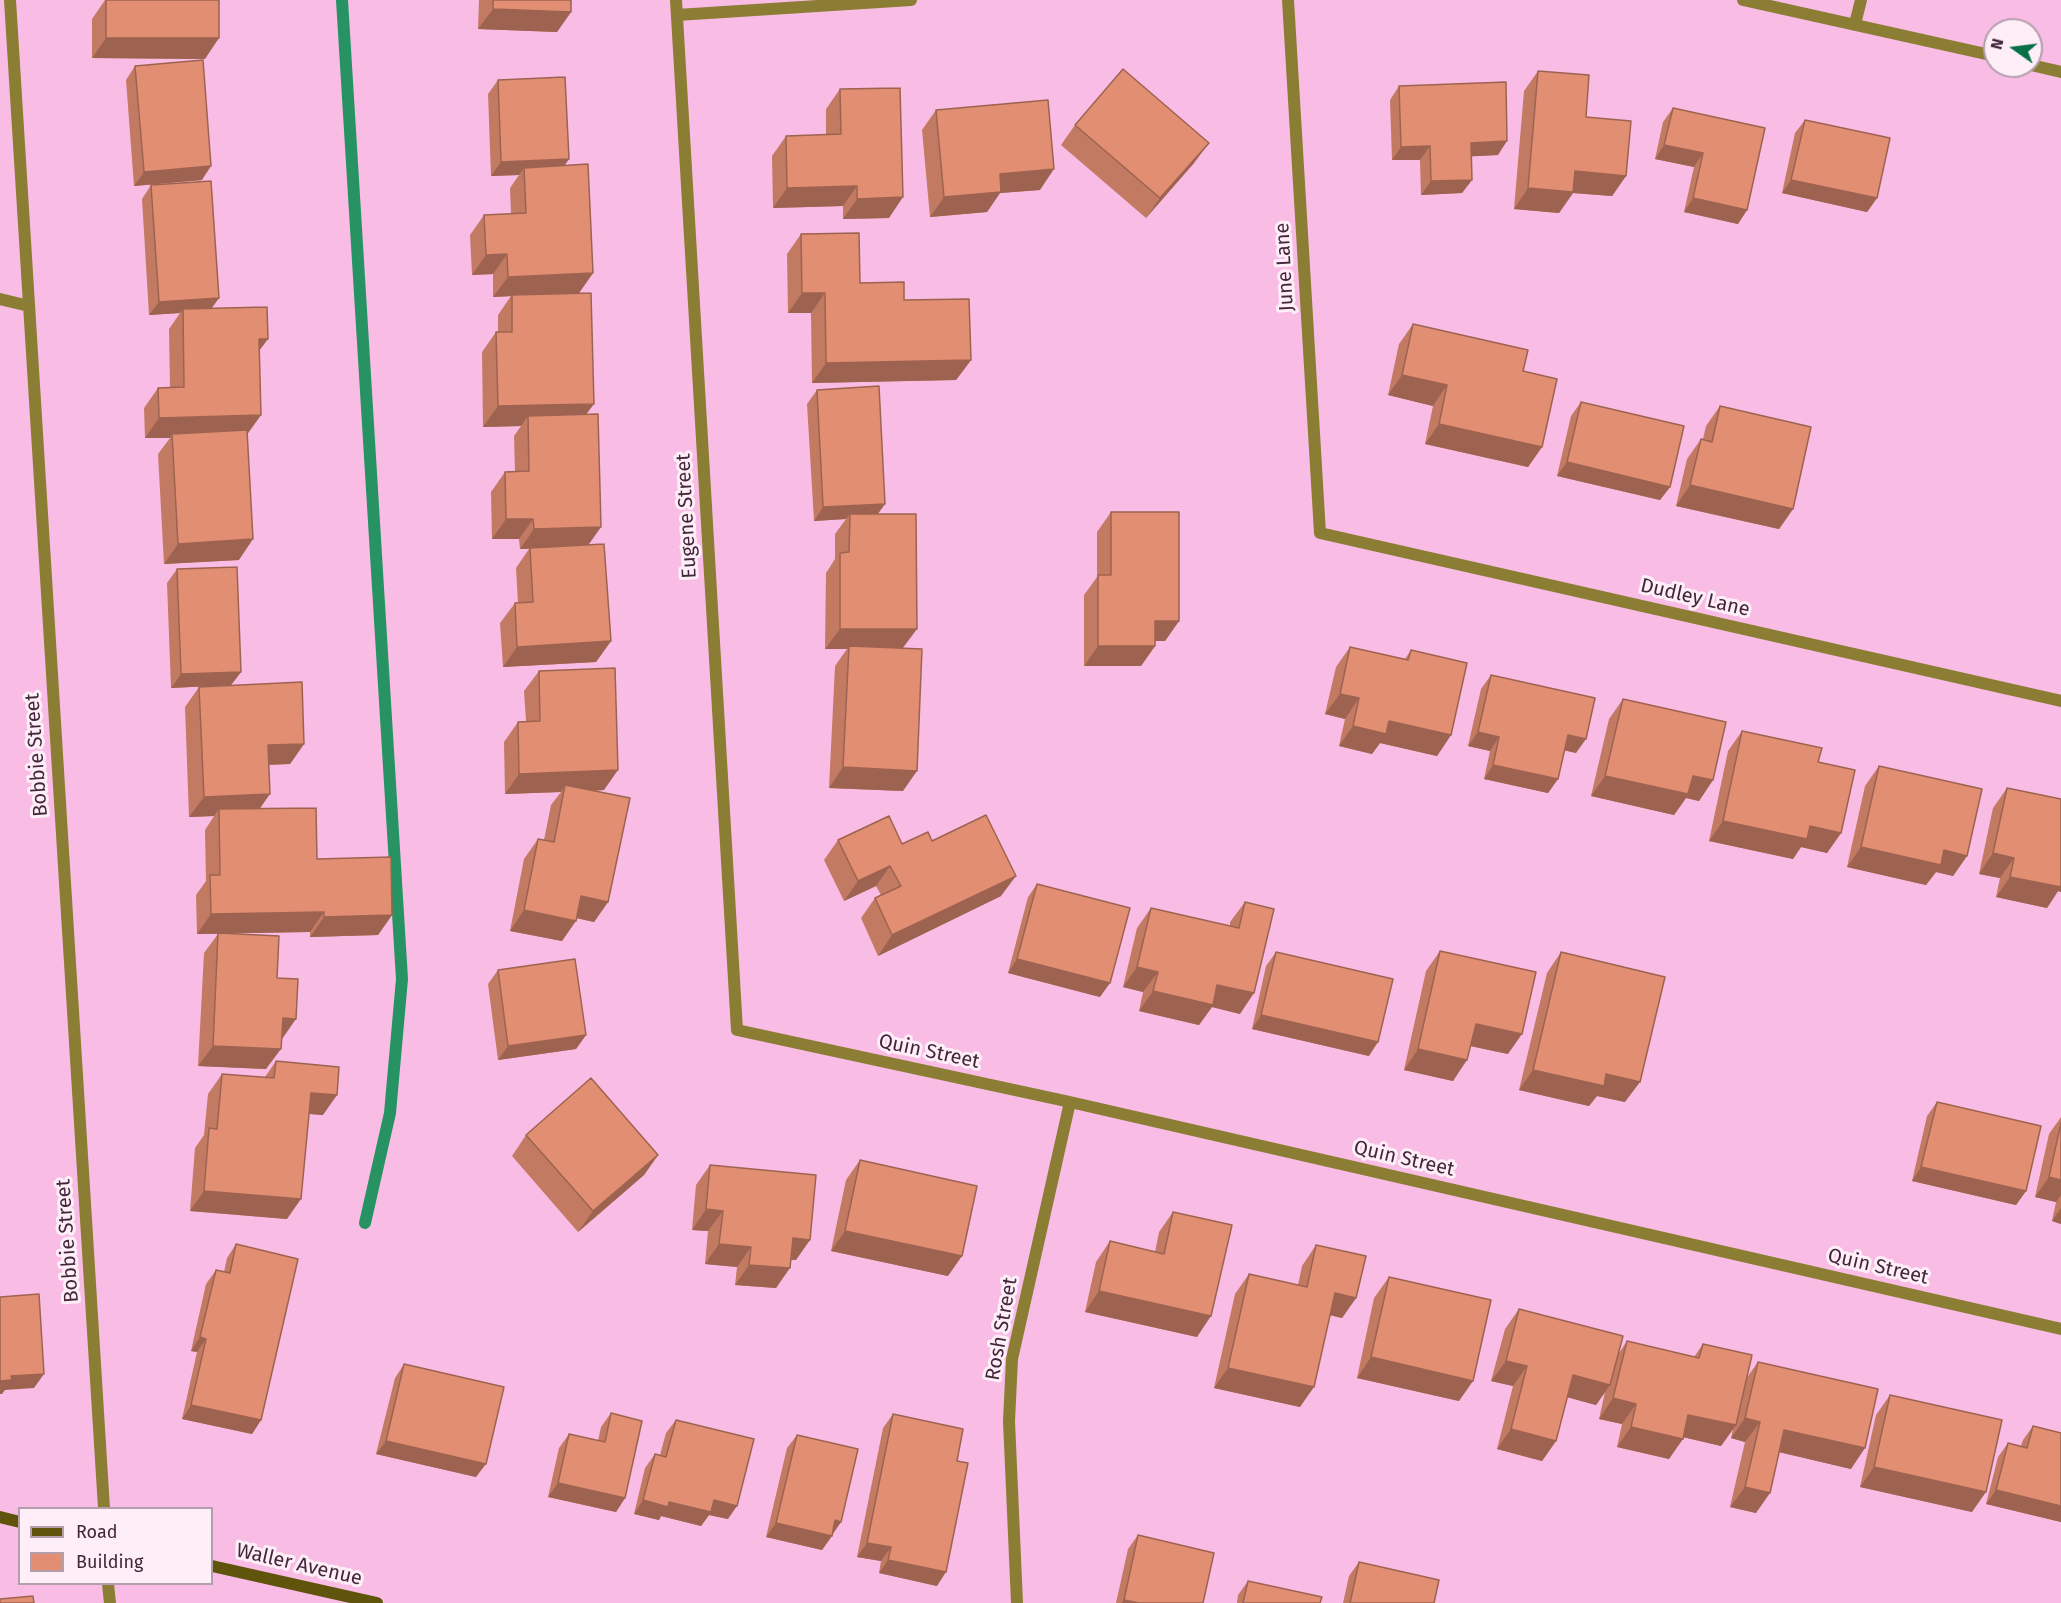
<!DOCTYPE html>
<style>
body{margin:0}
#map{position:relative;width:2061px;height:1603px;overflow:hidden;background:#f9bde5;font-family:"Fira Sans",sans-serif}
canvas{display:block}
.legend{position:absolute;left:18px;top:1507px;width:195px;height:78px;box-sizing:border-box;background:#feeef8;border:2px solid #b49eac;margin:0;padding:8px 10px;list-style:none;font-size:18px;color:#44263b}
.legend li{display:flex;align-items:center;gap:12px;height:30px}
.legend b{width:30px;border:2px solid #b49eac}
.north{position:absolute;left:1983px;top:18px;width:60px;height:60px;box-sizing:border-box;background:#feeef8;border:2px solid #b49eac;border-radius:50%;rotate:284deg;font-size:16px;font-weight:700;line-height:24px;text-align:center;color:#44263b}
.north::after{content:'';display:block;margin:auto;width:21px;height:27px;background:#087047;clip-path:polygon(50% 0,100% 100%,50% 72%,0 100%)}
</style>
<div id="map">
<canvas width="2061" height="1603"></canvas>
<ul class="legend">
<li><b style="height:8px;background:#60540d"></b>Road</li>
<li><b style="height:16px;background:#e18e73"></b>Building</li>
</ul>
<div class="north">N</div>
</div>
<script>
const g = document.querySelector('canvas').getContext('2d');
g.lineJoin = 'round';
const shape = rows => new Path2D(rows.map(r => 'M' + r).join(''));
function stroke(path, color, width, dash) { g.strokeStyle = color; g.lineWidth = width; g.lineCap = dash ? 'butt' : 'round'; g.setLineDash(dash || []); g.stroke(path); }
function paint(path, color) { g.fillStyle = color; g.fill(path, 'evenodd'); }
function label(font, color, halo, rows, align = 'center') {
  g.font = font + ' "Fira Sans",sans-serif'; g.lineWidth = 6; g.setLineDash([]); g.textBaseline = 'middle'; g.strokeStyle = halo; g.fillStyle = color; for (const [text, x, y, turn = 0] of rows) {
    g.save(); g.translate(x, y); g.rotate((+turn || 0) * Math.PI / 180); g.textAlign = isNaN(turn) ? turn : align; if (halo) g.strokeText(text, 0, 0); g.fillText(text, 0, 0); g.restore();
  }
}
stroke(shape([
 [342,0,402,979,390,1113,365,1223]
]), '#279262', 12);
stroke(shape([
 [10,0,104,1508],
 [676,0,737,1030,1070,1102,2061,1329],
 [1288,0,1320,533,2061,701],
 [1743,0,1995,56],
 [677,15,911,0],
 [1855,24,1861,0],
 [2031,65,2061,72],
 [0,299,29,306],
 [108,1584,110,1603],
 [1017,1603,1009,1421,1012,1359,1070,1102]
]), '#8b7d33', 12);
stroke(shape([
 [0,1517,20,1522],
 [212,1566,377,1603]
]), '#60540d', 12);
paint(shape([
 [105,0,219,0,205,59,92,58,92,19],
 [479,0,571,0,571,12,557,32,478,29],
 [135,66,202,180,134,186,126,80],
 [1538,71,1586,117,1626,176,1612,196,1573,193,1559,213,1514,209,1524,91],
 [498,80,569,159,564,166,593,273,579,293,586,415,589,545,611,641,596,662,503,667,500,623,515,603,518,603,516,568,529,549,520,549,519,539,492,539,491,492,505,472,515,472,514,436,521,426,483,427,482,352,496,332,498,332,498,315,511,296,493,297,493,274,472,275,470,235,484,215,511,214,510,188,519,175,491,176,488,94],
 [1399,86,1498,155,1471,156,1472,180,1462,193,1421,195,1420,160,1392,160,1390,100],
 [840,89,889,218,843,219,843,206,773,208,772,156,786,136,826,135,826,109],
 [1673,108,1747,210,1738,224,1684,212,1694,167,1655,159,1663,122],
 [936,110,1040,190,1000,193,987,212,930,217,922,130],
 [1805,120,1877,198,1867,212,1782,193,1795,133],
 [1075,125,1194,163,1146,218,1061,145],
 [151,185,219,298,212,308,259,351,261,415,247,434,239,560,164,564,158,454,170,438,145,438,144,408,158,388,170,388,169,329,180,313,149,315,142,199],
 [801,234,860,283,904,300,971,360,956,380,812,383,811,313,788,313,787,254],
 [1413,324,1523,371,1542,447,1528,467,1425,444,1433,406,1388,395,1399,344],
 [817,390,885,504,877,514,903,648,903,791,829,788,835,666,847,649,825,649,826,573,835,559,835,534,846,519,814,521,807,404],
 [1581,402,1670,487,1660,500,1557,476,1571,416],
 [1720,406,1793,509,1779,529,1676,506,1687,459,1701,439,1703,439,1706,426],
 [1111,512,1179,621,1165,641,1155,641,1155,646,1141,666,1084,666,1084,595,1097,577,1097,532],
 [177,569,241,672,231,685,171,688,167,583],
 [1350,647,1405,659,1411,650,1451,735,1437,756,1380,743,1372,754,1339,746,1345,719,1325,714,1336,667],
 [539,671,604,790,593,791,608,902,594,922,577,918,562,941,510,931,524,859,538,839,544,840,551,805,561,792,505,794,504,742,518,722,526,721,524,691],
 [1491,675,1576,753,1564,750,1558,779,1548,793,1484,779,1490,751,1468,746,1481,689],
 [199,687,304,744,290,764,269,765,260,809,317,859,392,915,378,935,310,937,310,932,232,933,277,978,282,1039,266,1069,198,1066,204,953,218,934,197,934,196,895,206,881,205,830,214,816,189,817,185,707],
 [1623,699,1713,780,1699,801,1686,798,1674,815,1591,796,1609,719],
 [1742,731,1818,762,1841,833,1827,853,1801,847,1793,859,1709,841,1728,751],
 [1879,766,1967,856,1953,876,1936,872,1926,885,1847,867,1865,786],
 [2007,788,2061,799,2061,892,2058,891,2047,908,1996,897,2000,878,1979,874,1993,808],
 [838,840,902,844,932,841,1001,896,878,956,861,918,875,898,881,895,876,886,844,901,824,860],
 [1037,884,1100,997,1008,973,1028,897],
 [1245,902,1240,1014,1212,1007,1199,1025,1139,1011,1143,992,1123,987,1137,928,1151,908,1230,926,1230,922],
 [1440,951,1508,1054,1470,1046,1453,1081,1404,1070,1426,971],
 [1276,952,1369,1056,1252,1029,1266,966],
 [1561,952,1625,1102,1597,1096,1589,1106,1519,1090,1547,973],
 [498,970,586,1035,576,1049,498,1060,488,984],
 [276,1061,323,1115,309,1114,287,1219,190,1211,195,1148,204,1135,208,1094,222,1074,265,1077],
 [1937,1102,2026,1191,2016,1205,1912,1181,1927,1116],
 [2061,1117,2061,1224,2052,1221,2056,1202,2035,1197,2049,1134],
 [526,1135,658,1155,644,1175,578,1232,512,1156],
 [860,1160,948,1276,831,1251,846,1180],
 [710,1165,796,1260,791,1260,776,1288,735,1285,737,1267,705,1264,708,1231,692,1230,696,1185],
 [1173,1212,1197,1337,1085,1312,1096,1262,1110,1241,1155,1252,1159,1232],
 [236,1244,261,1420,252,1434,182,1419,197,1352,191,1351,206,1284,216,1270,224,1272,227,1258],
 [1316,1245,1356,1298,1342,1318,1330,1315,1300,1407,1214,1388,1235,1294,1249,1274,1298,1285,1302,1266],
 [1389,1277,1459,1401,1357,1378,1374,1298],
 [1519,1309,1619,1353,1627,1341,1694,1357,1703,1344,1746,1379,1758,1362,1851,1469,1779,1452,1756,1513,1730,1507,1745,1442,1731,1438,1733,1429,1721,1446,1683,1437,1669,1459,1617,1447,1622,1424,1599,1419,1605,1392,1596,1405,1567,1397,1556,1441,1542,1461,1497,1449,1513,1386,1491,1381,1505,1329],
 [404,1364,476,1477,376,1454,395,1378],
 [1890,1395,1972,1512,1860,1487,1876,1415],
 [611,1413,625,1498,616,1512,548,1497,559,1448,569,1434,598,1441,601,1427],
 [893,1414,957,1461,937,1586,879,1573,881,1561,857,1557,883,1428],
 [676,1420,728,1519,709,1515,701,1526,661,1516,659,1520,634,1514,645,1468,655,1454,660,1455,666,1433],
 [2033,1426,2061,1433,2061,1522,1986,1504,1998,1457,2008,1443,2021,1446,2023,1440],
 [797,1435,841,1522,822,1550,766,1537,787,1448],
 [1138,1535,1203,1603,1116,1603,1128,1549],
 [1359,1562,1434,1603,1343,1603,1349,1576],
 [1248,1581,1320,1603,1237,1603,1238,1595]
]), '#c27a63');
paint(shape([
 [493,9,571,12,557,32,478,29],
 [106,38,219,38,205,59,92,58],
 [1507,141,1498,155,1461,157,1471,143],
 [1209,143,1194,163,1146,218,1160,198],
 [1664,145,1703,153,1694,167,1655,159],
 [1430,146,1420,160,1392,160,1401,147],
 [569,159,559,173,524,168,519,175,491,176,501,162],
 [211,166,202,180,134,186,144,172],
 [1054,169,1040,190,1000,193,987,212,930,217,944,197,1000,174],
 [1575,171,1626,176,1612,196,1573,193,1559,213,1514,209,1528,188],
 [1472,180,1462,193,1421,195,1431,181],
 [1791,180,1877,198,1867,212,1782,193],
 [857,186,843,206,773,208,787,188],
 [903,197,889,218,843,219,857,199],
 [1693,198,1747,210,1738,224,1684,212],
 [507,254,493,274,472,275,486,255],
 [593,273,579,293,493,297,508,277],
 [802,293,825,293,811,313,788,313],
 [219,298,209,311,183,309,180,313,149,315,159,302],
 [259,339,268,339,253,359],
 [971,360,956,380,812,383,826,363],
 [1402,375,1447,385,1433,406,1388,395],
 [594,404,579,424,528,416,521,426,483,427,498,406],
 [261,415,246,436,172,434,170,438,145,438,159,418],
 [1439,424,1542,447,1528,467,1425,444],
 [1567,462,1670,487,1660,500,1557,476],
 [1690,485,1793,509,1779,529,1676,506],
 [885,504,875,518,850,514,846,519,814,521,823,507],
 [506,519,533,519,519,539,492,539],
 [601,527,587,547,520,549,534,529],
 [253,539,239,560,164,564,178,544],
 [1155,621,1179,621,1165,641,1140,641],
 [840,629,917,629,902,649,849,646,847,649,825,649],
 [611,641,596,662,503,667,517,647],
 [1098,646,1155,646,1141,666,1084,666],
 [241,672,231,685,171,688,181,674],
 [1340,694,1359,698,1345,719,1325,714],
 [1389,721,1451,735,1437,756,1380,743,1372,754,1339,746,1353,726],
 [1478,732,1499,737,1490,751,1468,746],
 [1568,735,1586,739,1576,753,1558,749],
 [304,744,290,764,254,765,268,745],
 [1493,765,1558,779,1548,793,1484,779],
 [843,767,917,771,903,791,829,788],
 [618,770,604,790,564,792,565,785,561,792,505,794,519,774],
 [1605,776,1693,776,1713,780,1699,801,1686,798,1674,815,1591,796],
 [270,794,256,814,219,809,214,816,189,817,204,797],
 [1723,821,1810,826,1841,833,1827,853,1801,847,1793,859,1709,841],
 [1861,847,1944,850,1967,856,1953,876,1936,872,1926,885,1847,867],
 [1993,853,2014,858,2000,878,1979,874],
 [890,866,876,886,844,901,858,881],
 [2061,874,2061,892,2058,891,2047,908,1996,897,2010,877],
 [1016,876,1001,896,878,956,892,935],
 [581,896,608,902,594,922,567,916],
 [524,910,576,921,562,941,510,931],
 [324,912,310,932,197,934,211,914],
 [392,915,378,935,310,937,324,917],
 [1017,959,1110,983,1100,997,1008,973],
 [1137,967,1158,972,1143,992,1123,987],
 [1217,985,1254,993,1240,1014,1212,1007,1199,1025,1139,1011,1153,991],
 [1261,1015,1378,1042,1369,1056,1252,1029],
 [283,1018,296,1019,282,1039,268,1038],
 [1476,1024,1522,1034,1508,1054,1461,1044],
 [586,1035,576,1049,498,1060,508,1046],
 [213,1046,281,1049,266,1069,198,1066],
 [1418,1049,1467,1060,1453,1081,1404,1070],
 [1533,1070,1606,1074,1640,1082,1625,1102,1597,1096,1589,1106,1519,1090],
 [311,1093,337,1095,323,1115,297,1113],
 [658,1155,644,1175,578,1232,593,1211],
 [1921,1167,2026,1191,2016,1205,1912,1181],
 [2049,1177,2061,1180,2061,1195,2056,1202,2035,1197],
 [204,1191,301,1199,287,1219,190,1211],
 [2061,1208,2061,1224,2052,1221],
 [706,1209,723,1211,708,1231,692,1230],
 [845,1231,962,1256,948,1276,831,1251],
 [793,1238,810,1240,796,1260,779,1259],
 [719,1244,751,1247,737,1267,705,1264],
 [749,1265,790,1268,776,1288,735,1285],
 [1099,1291,1211,1316,1197,1337,1085,1312],
 [1335,1293,1356,1298,1342,1318,1321,1313],
 [200,1337,206,1339,197,1352,191,1351],
 [1371,1357,1473,1381,1459,1401,1357,1378],
 [1506,1361,1527,1366,1513,1386,1491,1381],
 [1228,1368,1314,1387,1300,1407,1214,1388],
 [44,1374,34,1388,5,1390,2,1394,0,1394,0,1381,11,1376],
 [1573,1375,1610,1385,1596,1405,1559,1395],
 [1613,1398,1636,1404,1622,1424,1599,1419],
 [191,1405,261,1420,252,1434,182,1419],
 [1688,1415,1736,1425,1721,1446,1674,1435],
 [1745,1418,1760,1422,1745,1442,1731,1438],
 [1631,1427,1683,1439,1669,1459,1617,1447],
 [1511,1429,1556,1441,1542,1461,1497,1449],
 [1784,1430,1865,1448,1851,1469,1770,1450],
 [386,1441,486,1464,476,1477,376,1454],
 [1874,1467,1986,1492,1972,1512,1860,1487],
 [558,1483,625,1498,616,1512,548,1497],
 [1745,1487,1770,1493,1756,1513,1730,1507],
 [1996,1490,2061,1506,2061,1522,1986,1504],
 [643,1500,669,1502,714,1500,737,1506,728,1519,709,1515,701,1526,661,1516,659,1520,634,1514],
 [835,1520,841,1522,831,1536],
 [776,1523,832,1536,822,1550,766,1537],
 [867,1543,891,1547,881,1561,857,1557],
 [888,1560,946,1572,937,1586,879,1573],
 [1124,1600,1139,1603,1121,1603]
]), '#9e6350');
const building = shape([
 [106,0,219,0,219,38,106,38,106,0],
 [493,0,571,0,571,12,493,9,493,0],
 [203,60,211,166,144,172,135,66,203,60],
 [1123,69,1209,143,1160,198,1075,125,1123,69],
 [1538,71,1589,75,1586,117,1631,121,1626,176,1575,171,1573,192,1528,188,1538,71],
 [565,77,569,159,501,162,498,80,565,77],
 [1506,82,1507,141,1471,143,1472,180,1431,181,1430,146,1401,147,1399,86,1506,82],
 [900,88,903,197,857,199,857,186,787,188,786,136,841,134,840,89,900,88],
 [1048,100,1054,169,1000,174,1001,192,944,197,936,110,1048,100],
 [1673,108,1765,128,1747,210,1693,198,1703,153,1664,145,1673,108],
 [1805,120,1890,138,1877,198,1791,180,1805,120],
 [588,164,593,273,508,277,507,254,486,255,484,215,526,213,524,168,588,164],
 [211,181,219,298,159,302,151,185,211,181],
 [859,233,860,283,904,282,904,300,969,299,971,360,826,363,825,293,802,293,801,234,859,233],
 [591,293,594,404,498,406,496,332,512,332,512,295,591,293],
 [267,307,268,339,259,339,261,415,159,418,158,388,184,387,183,309,267,307],
 [1413,324,1528,350,1523,371,1557,379,1542,447,1439,424,1447,385,1402,375,1413,324],
 [879,386,885,504,823,507,817,390,879,386],
 [1581,402,1684,426,1670,487,1567,462,1581,402],
 [1720,406,1811,427,1793,509,1690,485,1701,439,1712,442,1720,406],
 [598,414,601,527,534,529,533,519,506,519,505,472,529,471,528,416,598,414],
 [247,430,253,539,178,544,172,434,247,430],
 [1111,512,1179,512,1179,621,1155,621,1155,646,1098,646,1098,575,1111,575,1111,512],
 [850,514,916,514,917,629,840,629,840,553,849,552,850,514],
 [604,544,611,641,517,647,515,603,533,602,530,548,604,544],
 [237,567,241,672,181,674,177,569,237,567],
 [849,646,922,649,917,771,843,767,849,646],
 [1350,647,1408,660,1411,650,1467,663,1451,735,1389,721,1386,734,1353,726,1359,698,1340,694,1350,647],
 [615,668,618,770,519,774,518,722,540,721,539,671,615,668],
 [1491,675,1595,698,1586,739,1568,735,1558,779,1493,765,1499,737,1478,732,1491,675],
 [302,682,304,744,268,745,270,794,204,797,199,687,302,682],
 [1623,699,1726,722,1713,780,1693,776,1688,794,1605,776,1623,699],
 [1742,731,1822,748,1818,762,1855,770,1841,833,1810,826,1807,839,1723,821,1742,731],
 [1879,766,1982,789,1967,856,1944,850,1941,865,1861,847,1879,766],
 [565,785,630,798,608,902,581,896,576,921,524,910,538,839,554,842,565,785],
 [2007,788,2061,799,2061,887,2010,877,2014,858,1993,853,2007,788],
 [316,808,317,859,391,857,392,915,324,917,324,912,211,914,210,875,220,875,219,809,316,808],
 [986,815,1016,876,892,935,875,898,901,886,890,866,858,881,838,840,889,816,902,844,928,832,932,841,986,815],
 [1037,884,1130,908,1110,983,1017,959,1037,884],
 [1245,902,1274,909,1254,993,1217,985,1213,1005,1153,991,1158,972,1137,967,1151,908,1239,928,1245,902],
 [218,933,279,936,277,978,298,979,296,1019,283,1018,281,1049,213,1046,218,933],
 [1440,951,1536,972,1522,1034,1476,1024,1467,1060,1418,1049,1440,951],
 [1276,952,1393,979,1378,1042,1261,1015,1276,952],
 [1561,952,1665,977,1640,1082,1606,1074,1604,1086,1533,1070,1561,952],
 [575,959,586,1035,508,1046,498,970,575,959],
 [276,1061,339,1067,337,1095,311,1093,301,1199,204,1191,209,1128,217,1129,222,1074,274,1078,276,1061],
 [591,1078,658,1155,593,1211,526,1135,591,1078],
 [1937,1102,2041,1126,2026,1191,1921,1167,1937,1102],
 [2061,1123,2061,1180,2049,1177,2061,1123],
 [860,1160,977,1186,962,1256,845,1231,860,1160],
 [710,1165,816,1175,810,1240,793,1238,790,1268,749,1265,751,1247,719,1244,723,1211,706,1209,710,1165],
 [1173,1212,1232,1225,1211,1316,1099,1291,1110,1241,1164,1254,1173,1212],
 [236,1244,298,1259,261,1420,191,1405,206,1339,200,1337,216,1270,230,1273,236,1244],
 [1316,1245,1366,1256,1356,1298,1335,1293,1314,1387,1228,1368,1249,1274,1307,1287,1316,1245],
 [1389,1277,1491,1300,1473,1381,1371,1357,1389,1277],
 [39,1294,44,1374,11,1376,12,1380,0,1381,0,1297,39,1294],
 [1519,1309,1623,1336,1610,1385,1573,1375,1556,1441,1511,1429,1527,1366,1506,1361,1519,1309],
 [1627,1341,1699,1358,1703,1344,1752,1355,1736,1425,1688,1415,1683,1439,1631,1427,1636,1404,1613,1398,1627,1341],
 [1758,1362,1878,1389,1865,1448,1784,1430,1770,1493,1745,1487,1760,1422,1745,1418,1758,1362],
 [404,1364,504,1387,486,1464,386,1441,404,1364],
 [1890,1395,2002,1420,1986,1492,1874,1467,1890,1395],
 [611,1413,642,1421,625,1498,558,1483,569,1434,605,1442,611,1413],
 [893,1414,963,1429,957,1461,968,1463,946,1572,888,1560,891,1547,867,1543,893,1414],
 [676,1420,754,1439,737,1506,714,1500,711,1512,669,1502,668,1507,643,1500,655,1454,666,1457,676,1420],
 [2033,1426,2061,1433,2061,1506,1996,1490,2008,1443,2027,1448,2033,1426],
 [797,1435,858,1449,841,1522,835,1520,832,1536,776,1523,797,1435],
 [1138,1535,1214,1553,1203,1603,1139,1603,1124,1600,1138,1535],
 [1359,1562,1439,1580,1434,1603,1350,1603,1359,1562],
 [1248,1581,1322,1597,1320,1603,1243,1603,1248,1581],
 [33,1596,34,1603,0,1603,0,1599,33,1596]
]);
paint(building, '#e18e73');
stroke(building, '#9e6350', 1.5);
label('20px', '#44263b', '#feeef8', [
 ["June Lane",1285,267,-93],
 ["Eugene Street",687,516,-93],
 ["Dudley Lane",1695,598,13],
 ["Bobbie Street",37,755,-94],
 ["Quin Street",929,1052,12],
 ["Quin Street",1404,1159,13],
 ["Bobbie Street",68,1241,-94],
 ["Quin Street",1878,1267,13],
 ["Rosh Street",1002,1329,-80],
 ["Waller Avenue",299,1565,13]
]);
</script>
